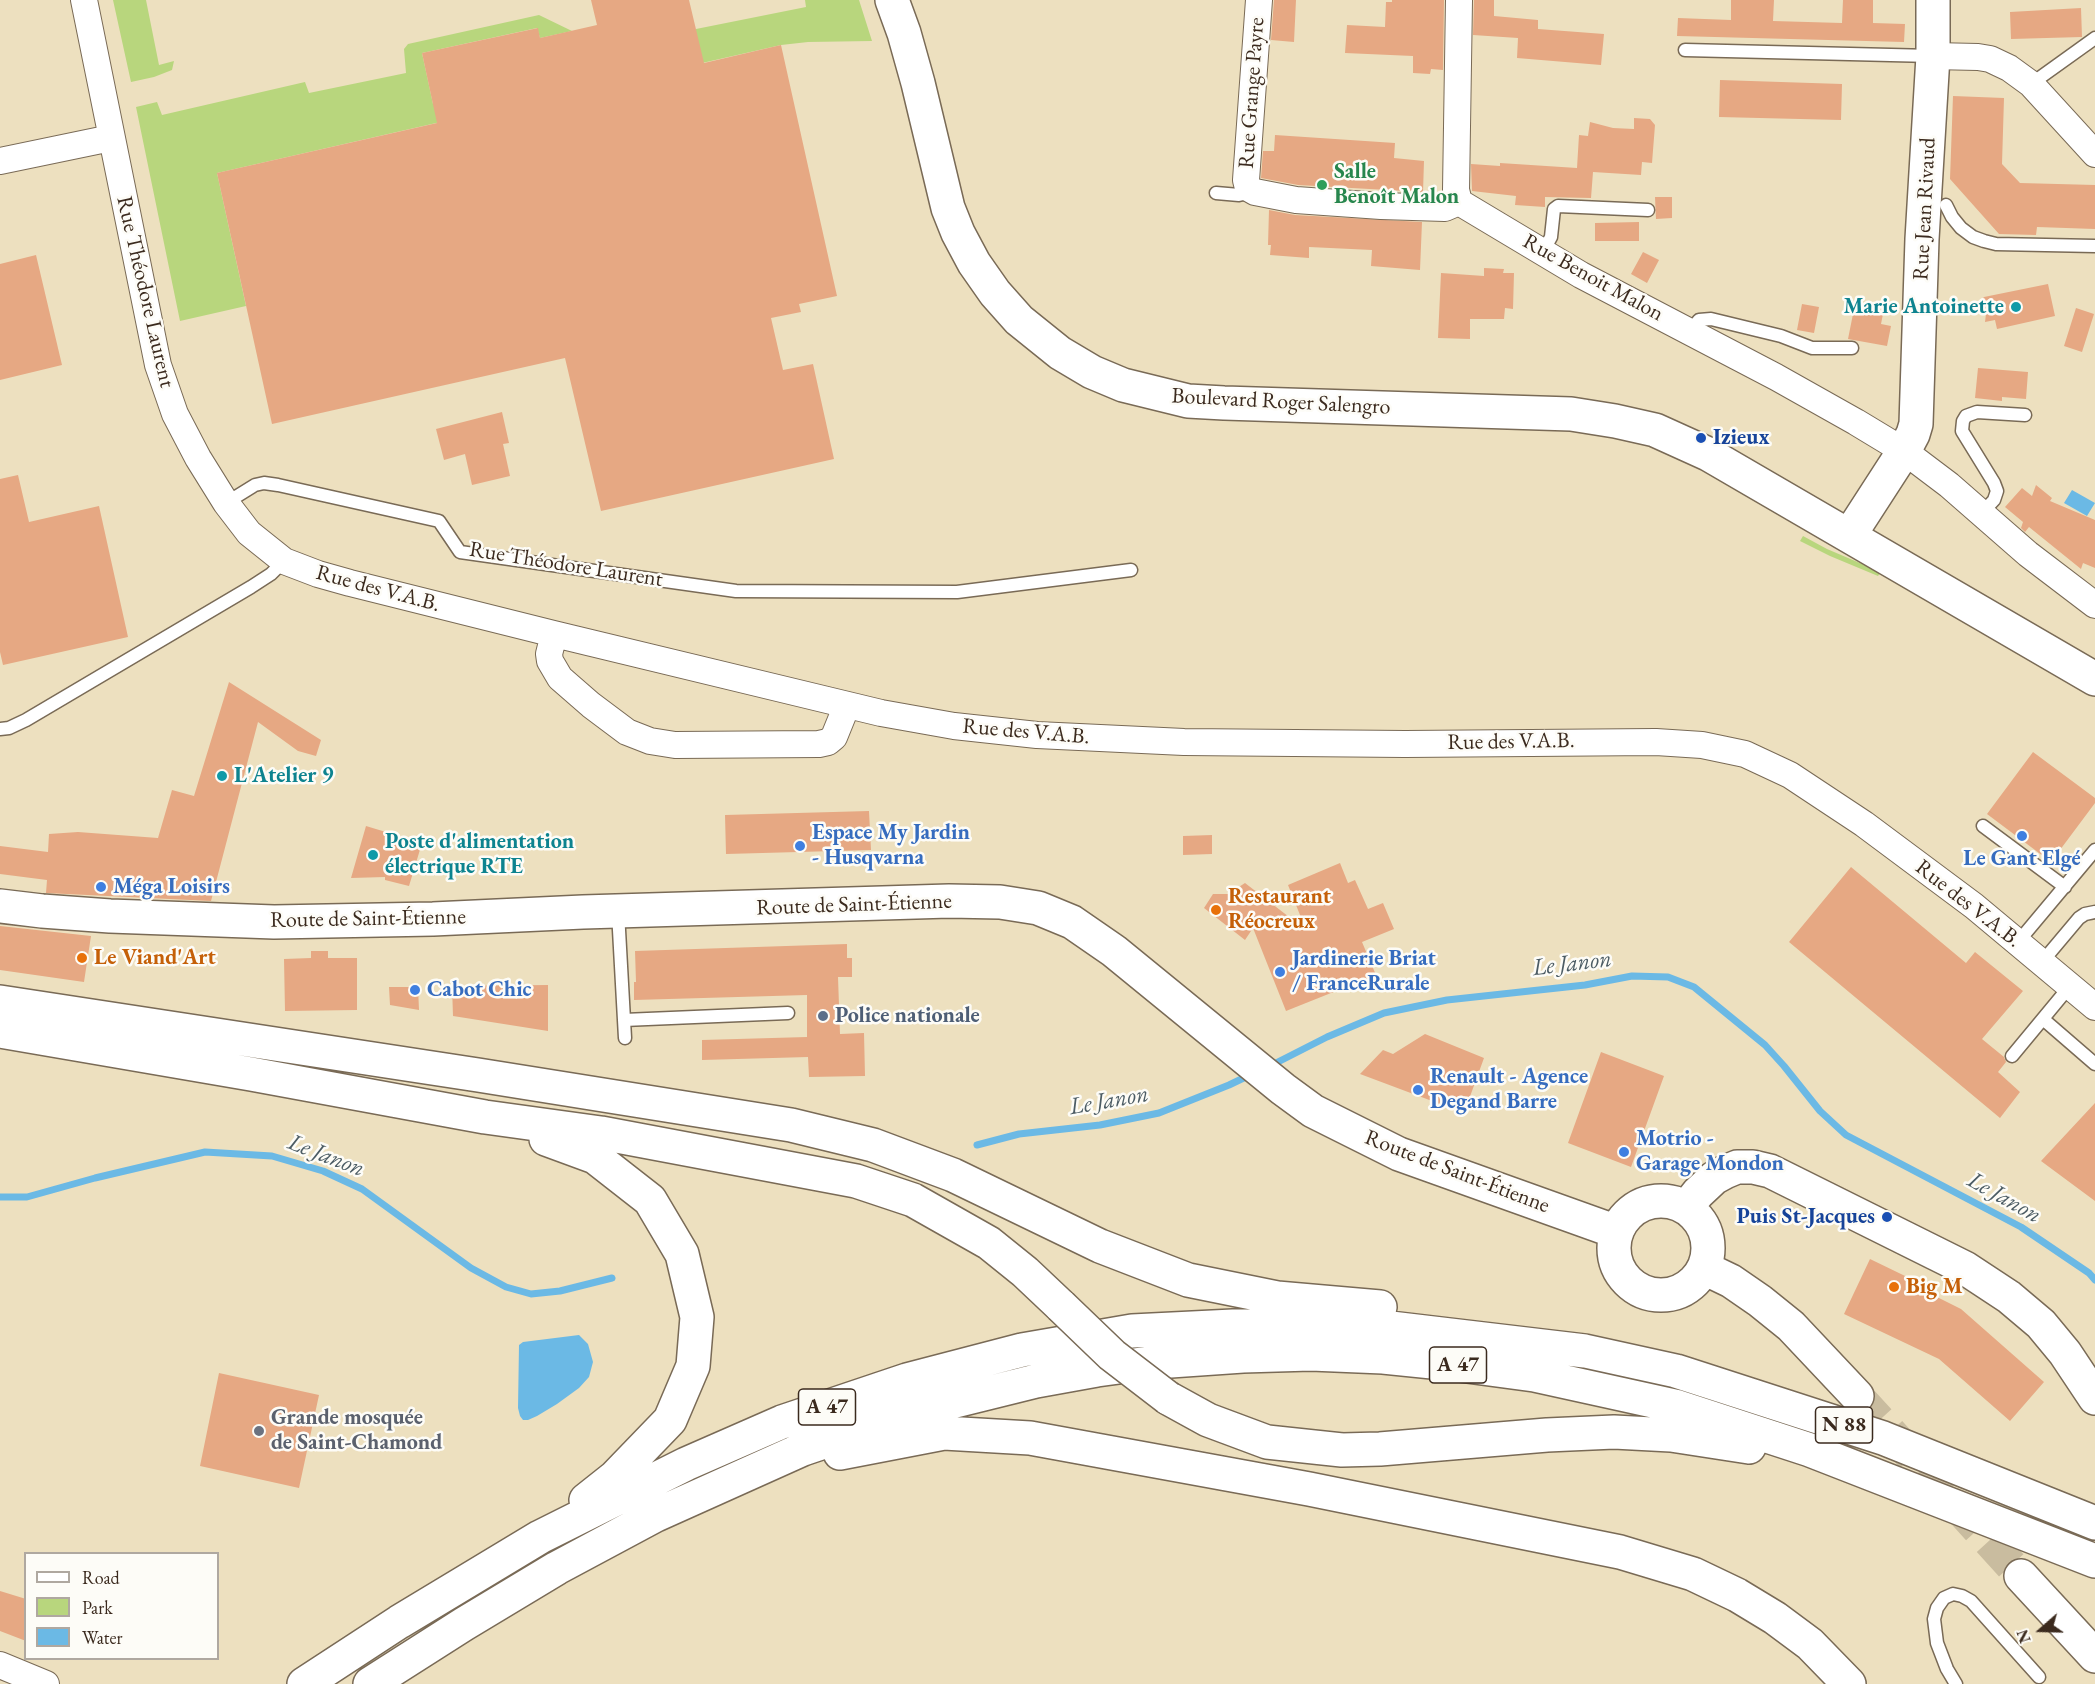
<!DOCTYPE html>
<meta charset="utf-8">
<style>
body{margin:0}
#map{position:relative;width:2095px;height:1684px;overflow:hidden;background:#ede0bf;font-family:"EB Garamond",serif}
canvas{display:block}
.legend{position:absolute;left:24px;top:1552px;width:195px;height:108px;box-sizing:border-box;background:#fdfcf7;border:2px solid #afa8a0;margin:0;padding:8px 10px;list-style:none;font-size:18px;color:#3b2a1e}
.legend li{display:flex;align-items:center;gap:12px;height:30px}
.legend b{width:30px;border:2px solid #afa8a0}
.north{position:absolute;left:2011px;top:1600px;width:60px;height:60px;-webkit-text-stroke:4px #fdfcf7;paint-order:stroke;rotate:250deg;font-size:16px;font-weight:700;line-height:24px;text-align:center;color:#3b2a1e}
.north::after{content:'';display:block;margin:auto;width:21px;height:27px;background:#3b2a1e;clip-path:polygon(50% 0,100% 100%,50% 72%,0 100%)}
</style>
<div id="map">
<canvas width="2095" height="1684"></canvas>
<ul class="legend">
<li><b style="height:8px;background:#fff"></b>Road</li>
<li><b style="height:16px;background:#b8d67d"></b>Park</li>
<li><b style="height:16px;background:#6bb9e5"></b>Water</li>
</ul>
<div class="north">N</div>
</div>
<script>
const g = document.querySelector('canvas').getContext('2d');
g.lineJoin = 'round';
function paint(path, color) { g.fillStyle = color; g.fill(path, 'evenodd'); }
const shape = rows => new Path2D(rows.map(r => 'M' + r).join(''));
function stroke(path, color, width, dash) { g.strokeStyle = color; g.lineWidth = width; g.lineCap = dash ? 'butt' : 'round'; g.setLineDash(dash || []); g.stroke(path); }
function label(font, color, halo, rows, align = 'center') {
  g.font = font + ' "EB Garamond",serif'; g.lineWidth = 5; g.setLineDash([]); g.textBaseline = 'middle'; g.strokeStyle = halo; g.fillStyle = color; for (const [text, x, y, turn = 0] of rows) {
    g.save(); g.translate(x, y); g.rotate((+turn || 0) * Math.PI / 180); g.textAlign = isNaN(turn) ? turn : align; if (halo) g.strokeText(text, 0, 0); g.fillText(text, 0, 0); g.restore();
  }
}
paint(shape([
 [113,0,146,0,159,65,174,61,172,70,154,77,131,82],
 [805,0,859,0,872,41,808,42,781,45,610,84,696,29,806,7],
 [539,15,572,31,540,38,537,28,422,53,433,104,537,100,217,173,246,306,180,321,136,107,157,102,162,115,305,82,309,93,406,73,404,49,408,44],
 [1803,536,1827,549,1881,572,1878,576,1830,556,1800,541]
]), '#b8d67d');
paint(shape([
 [2072,490,2095,503,2087,516,2064,503],
 [579,1335,588,1344,593,1362,589,1377,579,1388,557,1404,537,1416,528,1420,523,1420,520,1416,518,1408,519,1345,523,1342]
]), '#6bb9e5');
stroke(shape([
 [1270,1066,1327,1037,1384,1013,1447,1000,1585,985,1632,976,1668,977,1694,987,1765,1045,1784,1066,1820,1111,1846,1135,2021,1227,2089,1273,2095,1280],
 [977,1145,1019,1134,1100,1125,1159,1113,1229,1085,1252,1074],
 [0,1197,27,1197,95,1178,205,1152,272,1156,323,1171,362,1189,471,1268,506,1287,531,1294,560,1291,612,1278]
]), '#6bb9e5', 7);
paint(shape([
 [591,0,689,0,704,63,781,45,837,296,799,304,801,312,771,318,783,370,813,364,834,459,601,511,565,358,272,424,217,173,437,123,422,53,538,28,540,38,597,25],
 [1274,0,1296,0,1294,42,1271,40],
 [1392,0,1444,0,1443,70,1431,69,1430,74,1413,73,1413,56,1345,53,1347,25,1385,27,1386,2,1392,2],
 [1474,0,1494,0,1494,16,1538,20,1538,29,1604,34,1601,65,1517,58,1518,38,1473,35],
 [1731,0,1774,0,1773,21,1842,23,1843,0,1873,0,1873,23,1905,24,1904,42,1677,36,1678,18,1731,20],
 [2081,8,2082,37,2011,39,2010,12],
 [1720,80,1842,84,1841,120,1719,117],
 [1953,96,2004,98,2002,164,2020,183,2095,185,2095,229,2037,227,2036,235,1999,234,1950,179],
 [1634,118,1650,119,1655,125,1652,163,1642,162,1641,175,1593,172,1591,198,1545,197,1545,207,1515,205,1516,196,1472,191,1471,164,1500,166,1500,163,1577,168,1579,135,1588,136,1590,122,1613,128,1634,129],
 [1275,135,1395,143,1394,158,1424,161,1423,192,1298,185,1261,178,1263,151,1274,151],
 [1655,197,1672,197,1672,218,1656,219],
 [1269,210,1295,215,1422,222,1420,270,1371,266,1372,250,1309,247,1309,258,1270,255,1271,245,1268,245],
 [1639,222,1639,241,1595,241,1595,223],
 [1643,252,1659,260,1647,283,1631,274],
 [36,255,62,365,0,380,0,264],
 [1484,268,1504,269,1503,273,1514,273,1513,309,1505,308,1504,319,1470,319,1470,339,1438,338,1441,273,1484,276],
 [2048,284,2055,316,1997,329,1995,320,1985,322,1986,314,1976,307,1984,297],
 [1802,304,1819,307,1814,333,1797,330],
 [2076,308,2094,314,2082,352,2064,346],
 [1854,309,1883,314,1881,324,1891,326,1887,346,1848,339],
 [1978,368,2028,372,2026,399,2002,397,2002,401,1975,398],
 [502,412,509,443,503,444,510,476,472,485,465,454,444,460,436,429],
 [18,475,29,522,99,506,128,637,3,665,0,652,0,479],
 [2036,485,2052,498,2050,501,2095,520,2095,568,2083,563,2081,569,2029,527,2025,532,2021,528,2023,522,2005,507,2022,488,2032,496],
 [229,682,321,740,316,756,298,751,258,722,211,901,46,893,47,880,0,874,0,846,48,852,49,834,78,832,158,838,172,790,194,796],
 [2033,752,2095,798,2095,803,2051,862,1987,814],
 [869,811,871,850,726,854,725,815],
 [366,826,422,843,409,886,385,880,385,877,351,878],
 [1212,835,1212,854,1183,855,1183,836],
 [1340,863,1348,883,1355,880,1368,909,1383,903,1394,929,1362,942,1376,975,1286,1011,1253,928,1245,940,1204,908,1213,894,1228,894,1245,883,1306,930,1288,885],
 [1851,867,1966,963,1975,952,2023,991,1982,1039,2004,1057,2006,1062,1998,1072,2020,1092,2000,1118,1789,942],
 [0,926,91,936,84,982,0,970],
 [847,944,847,958,852,958,852,977,838,977,840,1034,864,1033,865,1076,809,1077,808,1057,702,1060,702,1040,807,1037,807,995,634,1000,634,982,636,982,635,951],
 [311,951,328,951,328,958,357,958,357,1010,285,1011,284,959,311,958],
 [548,985,548,1031,453,1016,452,986],
 [389,987,418,987,419,1010,390,1005],
 [1425,1034,1484,1058,1464,1113,1360,1074,1383,1050,1393,1054],
 [1601,1052,1664,1076,1631,1167,1568,1143],
 [2095,1103,2095,1201,2041,1161],
 [1870,1259,1934,1290,1931,1294,1961,1309,2044,1382,2010,1421,1939,1359,1844,1314],
 [219,1373,319,1395,299,1488,200,1466],
 [0,1591,26,1599,26,1641,0,1631]
]), '#e6a883');
stroke(shape([
 [1857,1396,2021,1576]
]), '#c9bc9f', 33, [33, 16]);
const lane = shape([
 [1685,50,1932,56],
 [2031,84,2095,38],
 [1216,193,1239,195,1253,192],
 [1946,205,1952,217,1961,228,1973,237,1984,241,1996,244,2095,246],
 [1543,252,1551,237,1554,209,1558,206,1648,210],
 [1690,331,1699,320,1711,319,1781,336,1812,348,1852,348],
 [226,503,255,485,264,483,278,485,439,521,460,552,736,591,957,592,1131,570],
 [1981,514,1994,500,1997,491,1994,483,1962,431,1963,421,1966,416,1977,412,2025,415],
 [0,729,9,728,26,720,251,587,271,574,284,561],
 [1983,826,2065,887],
 [618,912,625,1038],
 [2018,942,2095,850],
 [2042,962,2079,918,2085,914,2095,912],
 [2043,1019,2095,1064],
 [624,1020,788,1013],
 [2012,1056,2070,986],
 [1956,1684,1947,1669,1937,1643,1934,1619,1937,1608,1944,1598,1953,1594,1962,1596,1971,1601,2039,1677]
]);
const street = shape([
 [84,0,158,365,175,414,198,458,226,503,249,533,284,561,318,574,350,583,554,634,881,713,954,726,1037,735,1184,742,1405,744,1656,742,1702,745,1745,754,1790,775,1864,824,1974,906,2095,1007],
 [1259,0,1246,180,1248,188,1255,192,1296,200,1381,206,1445,208,1459,202],
 [1459,0,1456,190,1459,202,1581,275,1776,377,1856,422,1904,451,1949,485,2028,554,2095,605],
 [1933,56,1978,57,1990,59,2009,68,2031,84,2095,154],
 [0,161,111,138],
 [554,634,549,654,550,661,560,678,591,705,627,732,650,741,675,745,819,744,828,742,834,737,847,705],
 [0,1665,46,1684]
]);
const secondary = shape([
 [892,0,904,33,918,83,948,208,958,233,974,263,995,293,1019,320,1060,353,1092,372,1123,385,1188,401,1224,403,1571,414,1615,421,1655,430,1708,454,2095,679],
 [1849,536,1904,451,1913,434,1916,424,1922,239,1933,56,1933,0],
 [0,906,42,911,110,916,274,922,433,919,583,912,949,901,1000,902,1038,908,1072,922,1114,951,1283,1089,1313,1111,1399,1154,1617,1232],
 '1614 1248a47 47 0 1 1 94 0a47 47 0 1 1-94 0Z',
 [1686,1208,1698,1193,1714,1178,1725,1172,1737,1167,1753,1167,1770,1171,1965,1268,2009,1297,2041,1324,2065,1353,2095,1398],
 [1704,1268,1731,1281,1760,1301,1791,1326,1857,1396],
 [2021,1576,2095,1656]
]);
const highway = shape([
 [0,1002,478,1075,791,1125,873,1145,953,1175,1100,1246,1188,1280,1277,1298,1380,1307],
 [0,1031,251,1074,485,1117,601,1133,856,1181,913,1200,989,1243,1025,1272,1061,1306],
 [546,1139,595,1157,650,1200,682,1254,697,1317,693,1366,670,1420,615,1477,586,1500],
 [1168,1398,1208,1420,1267,1442,1342,1450,1380,1449,1547,1435,1614,1432,1671,1435,1749,1447],
 [840,1453,944,1433,1030,1438,1309,1489,1620,1552,1693,1574,1737,1595,1775,1618,1810,1644,1849,1684],
 [304,1684,399,1622,540,1537,686,1464,782,1422,907,1380,1022,1350,1132,1331,1233,1326,1374,1326,1585,1351,1676,1371,1883,1438,2095,1523],
 [370,1684,464,1624,557,1568,656,1515,803,1449,915,1411,1036,1381,1097,1370,1156,1362,1243,1356,1311,1354,1383,1357,1452,1364,1534,1375,1675,1406,1810,1450,2095,1561]
]);
stroke(lane, '#796a56', 15);
stroke(street, '#796a56', 28);
stroke(secondary, '#796a56', 36);
stroke(highway, '#796a56', 36);
stroke(lane, '#fff', 12);
stroke(street, '#fff', 26);
stroke(secondary, '#fff', 33);
stroke(highway, '#fff', 33);
const highwayBridge = shape([
 [1061,1306,1112,1355,1168,1398]
]);
stroke(highwayBridge, '#796a56', 36, []);
stroke(highwayBridge, '#fff', 33);
for (const [x, y, r, color] of [
 [1322,185,6,"#2e9e5b"],
 [2016,307,6,"#0f9aa8"],
 [1701,438,6,"#1a4fb4"],
 [222,776,6,"#0f9aa8"],
 [2022,836,6,"#3f7fe0"],
 [800,846,6,"#3f7fe0"],
 [373,855,6,"#0f9aa8"],
 [101,887,6,"#3f7fe0"],
 [1216,910,6,"#e8710a"],
 [82,958,6,"#e8710a"],
 [1280,972,6,"#3f7fe0"],
 [415,990,6,"#3f7fe0"],
 [823,1016,6,"#5c6f8a"],
 [1418,1090,6,"#3f7fe0"],
 [1624,1152,6,"#3f7fe0"],
 [1887,1217,6,"#1a4fb4"],
 [1894,1287,6,"#e8710a"],
 [259,1431,6,"#6b7280"]
]) { const dot = new Path2D(); dot.arc(x, y, r, 0, 2 * Math.PI); g.fillStyle = color; g.fill(dot); stroke(dot, '#fdfcf7', 2); }
for (const [x, y, w] of [
 [1458,1365,57],
 [827,1407,57],
 [1844,1425,57]
]) { const box = new Path2D(); box.roundRect(x - w / 2, y - 18, w, 36, 4.5); g.fillStyle = '#fdfcf7'; g.fill(box); stroke(box, '#3b2a1e', 1.5); }
label('bold 21px', '#3b2a1e', null, [
 ["A 47",1458,1365],
 ["A 47",827,1407],
 ["N 88",1844,1425]
]);
label('22px', '#3b2a1e', '#fdfcf7', [
 ["Rue Grange Payre",1252,93,-86],
 ["Rue Jean Rivaud",1925,209,-87],
 ["Rue Benoit Malon",1593,278,29],
 ["Rue Théodore Laurent",145,292,77],
 ["Boulevard Roger Salengro",1281,402,3],
 ["Rue Théodore Laurent",566,565,9],
 ["Rue des V.A.B.",378,589,15],
 ["Rue des V.A.B.",1026,732,5],
 ["Rue des V.A.B.",1511,742,-1],
 ["Rue des V.A.B.",1968,904,38],
 ["Route de Saint-Étienne",854,905,-2],
 ["Route de Saint-Étienne",368,919,-1],
 ["Route de Saint-Étienne",1457,1172,21]
]);
label('bold 22px', '#27864d', '#fdfcf7', [
 ["Salle",1334,172],
 ["Benoît Malon",1334,197]
], 'left');
label('bold 22px', '#0d838f', '#fdfcf7', [
 ["Marie Antoinette",2004,307,"right"],
 ["L'Atelier 9",234,776],
 ["Poste d'alimentation",385,842],
 ["électrique RTE",385,867]
], 'left');
label('bold 22px', '#164399', '#fdfcf7', [
 ["Izieux",1713,438],
 ["Puis St-Jacques",1875,1217,"right"]
], 'left');
label('bold 22px', '#366cbe', '#fdfcf7', [
 ["Espace My Jardin",812,833],
 ["- Husqvarna",812,858],
 ["Le Gant Elgé",2022,859,"center"],
 ["Méga Loisirs",113,887],
 ["Jardinerie Briat",1292,959],
 ["/ FranceRurale",1292,984],
 ["Cabot Chic",427,990],
 ["Renault - Agence",1430,1077],
 ["Degand Barre",1430,1102],
 ["Motrio -",1636,1139],
 ["Garage Mondon",1636,1164]
], 'left');
label('bold 22px', '#c56008', '#fdfcf7', [
 ["Restaurant",1228,897],
 ["Réocreux",1228,922],
 ["Le Viand'Art",94,958],
 ["Big M",1906,1287]
], 'left');
label('bold 22px', '#4e5e75', '#fdfcf7', [
 ["Police nationale",835,1016]
], 'left');
label('bold 22px', '#5b616d', '#fdfcf7', [
 ["Grande mosquée",271,1418],
 ["de Saint-Chamond",271,1443]
], 'left');
label('italic 24px', '#4c5c64', '#fdfcf7', [
 ["Le Janon",1572,964,-7],
 ["Le Janon",1109,1101,-10],
 ["Le Janon",326,1156,21],
 ["Le Janon",2004,1198,29]
]);
</script>
